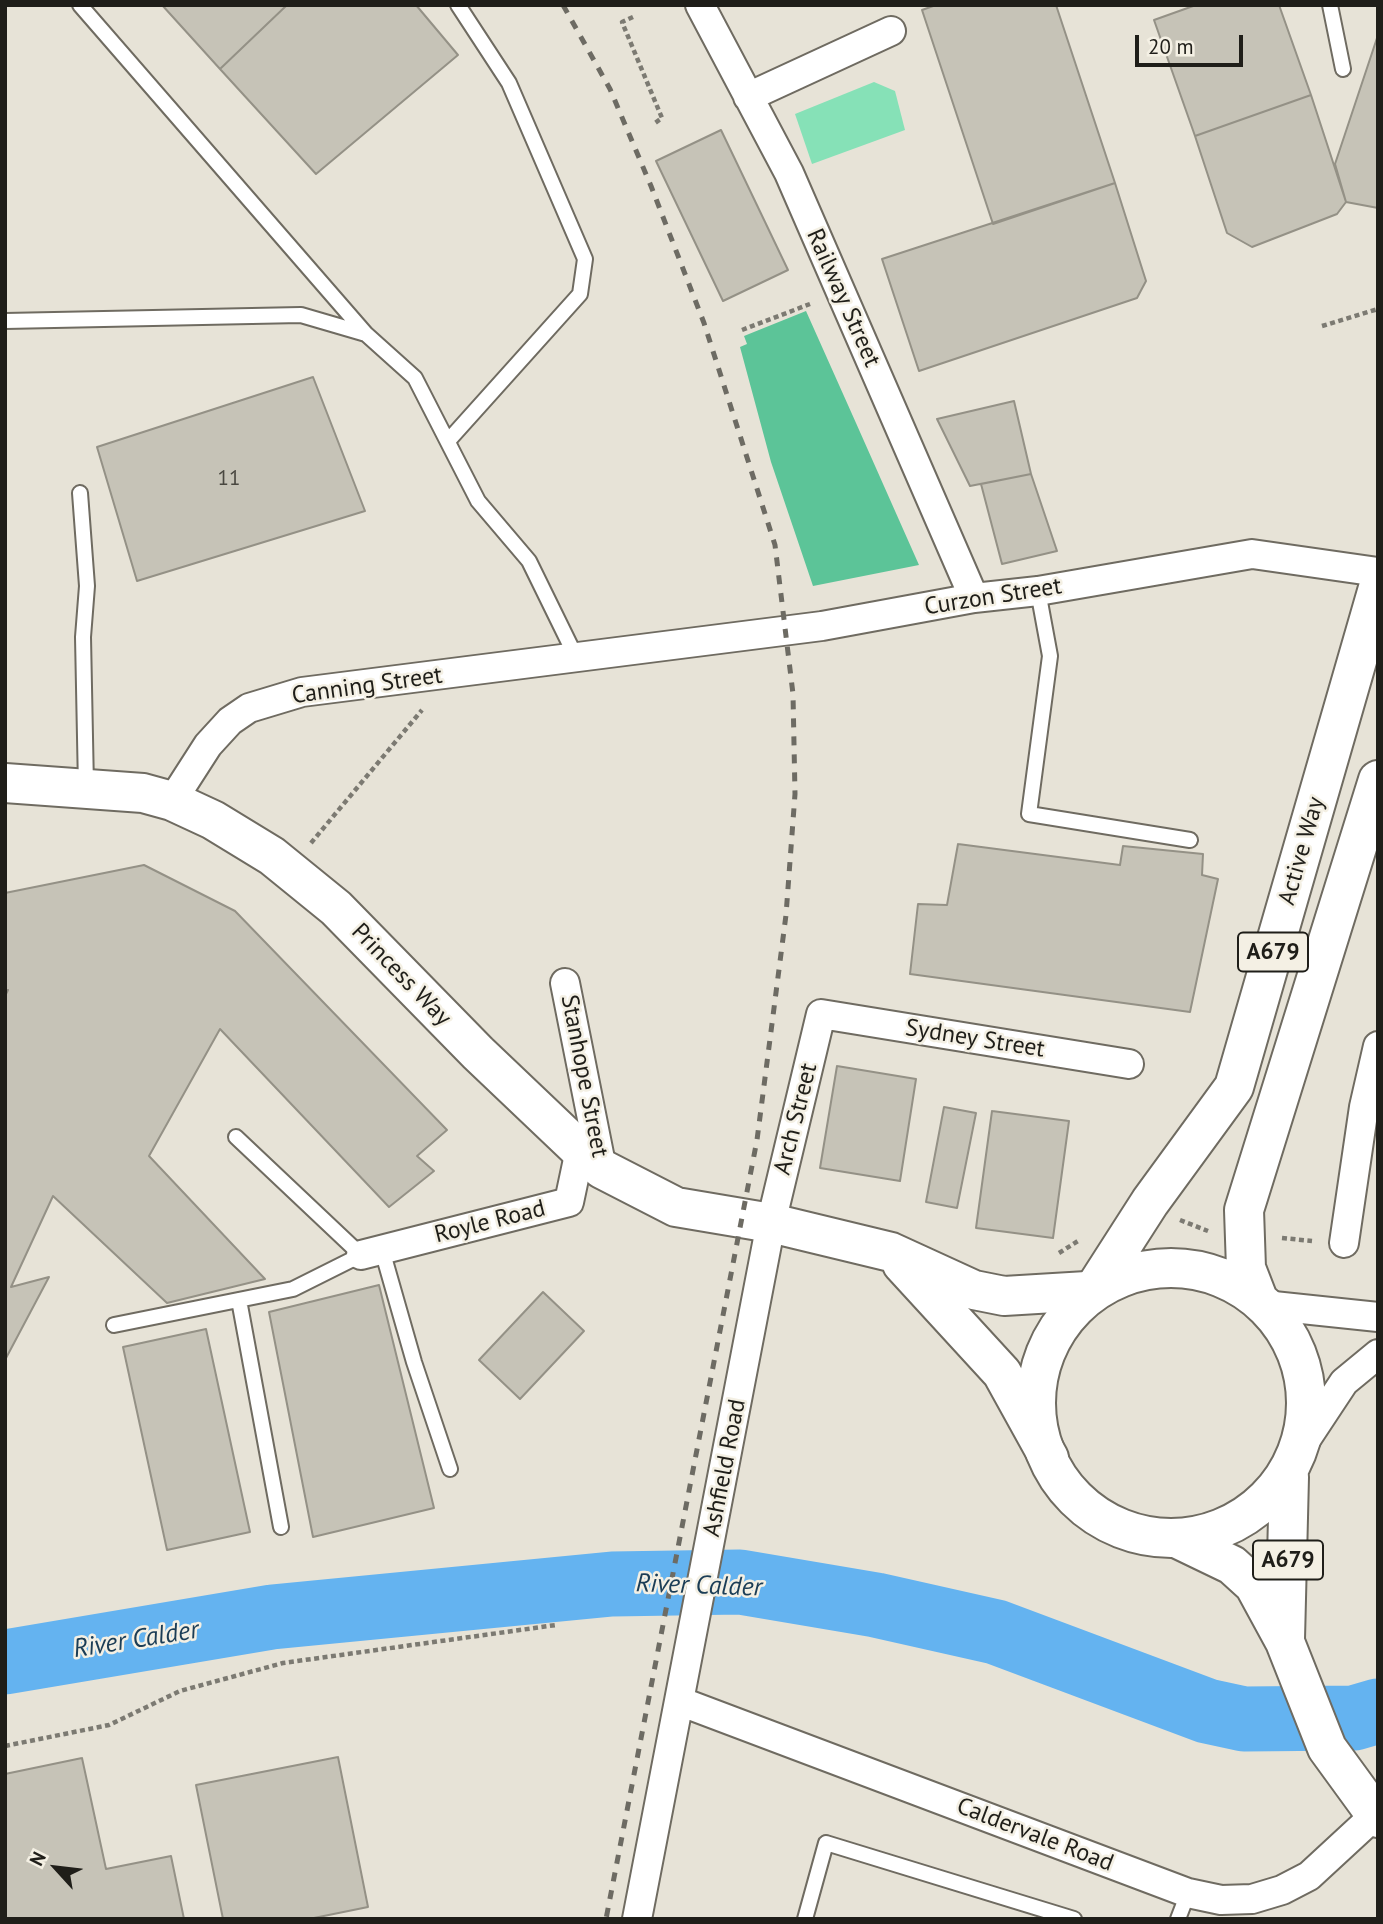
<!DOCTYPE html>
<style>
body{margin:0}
#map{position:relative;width:1383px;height:1924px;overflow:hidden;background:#e7e3d7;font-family:"PT Sans",sans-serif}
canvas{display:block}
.frame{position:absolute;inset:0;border:7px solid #1f1e19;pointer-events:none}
.north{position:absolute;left:21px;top:1833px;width:70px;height:70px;-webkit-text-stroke:5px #f4f0e4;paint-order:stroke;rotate:297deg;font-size:19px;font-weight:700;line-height:28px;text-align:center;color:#1f1e19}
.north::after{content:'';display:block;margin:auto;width:24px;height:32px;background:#1f1e19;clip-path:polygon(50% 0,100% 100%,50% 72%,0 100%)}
.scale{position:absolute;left:1135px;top:35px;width:108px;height:32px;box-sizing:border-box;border:4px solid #1f1e19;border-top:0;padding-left:9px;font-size:21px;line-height:24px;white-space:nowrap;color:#1f1e19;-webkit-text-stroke:5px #f4f0e4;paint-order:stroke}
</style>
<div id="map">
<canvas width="1383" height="1924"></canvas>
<div class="frame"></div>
<div class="north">N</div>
<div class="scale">20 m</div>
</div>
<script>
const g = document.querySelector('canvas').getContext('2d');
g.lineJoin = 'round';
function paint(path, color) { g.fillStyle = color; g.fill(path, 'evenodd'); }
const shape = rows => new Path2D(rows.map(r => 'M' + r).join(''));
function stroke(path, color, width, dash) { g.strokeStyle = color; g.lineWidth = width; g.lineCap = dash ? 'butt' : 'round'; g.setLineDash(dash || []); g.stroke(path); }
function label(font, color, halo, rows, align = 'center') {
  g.font = font + ' "PT Sans",sans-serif'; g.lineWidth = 5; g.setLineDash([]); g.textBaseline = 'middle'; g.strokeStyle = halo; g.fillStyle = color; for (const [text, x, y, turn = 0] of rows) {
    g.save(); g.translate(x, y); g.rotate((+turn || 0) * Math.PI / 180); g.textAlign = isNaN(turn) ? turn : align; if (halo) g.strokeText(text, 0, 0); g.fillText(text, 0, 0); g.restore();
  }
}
paint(shape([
 [874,82,895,91,905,130,812,164,795,114]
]), '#86e1b7');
paint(shape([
 [806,311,856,423,919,565,813,586,771,462,740,347,747,344,744,336]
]), '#5cc498');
stroke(shape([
 [5,1662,272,1617,612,1584,740,1582,876,1605,996,1632,1207,1711,1244,1719,1354,1718,1378,1711]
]), '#64b3f0', 65);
const building = shape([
 [162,5,287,5,220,69,162,5],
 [287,5,416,5,458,55,316,174,220,69,287,5],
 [936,5,1056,5,1115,183,993,224,922,10,936,5],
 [1196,5,1279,5,1311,95,1195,136,1154,20,1196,5],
 [1378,35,1378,208,1346,202,1335,164,1378,35],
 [1311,95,1346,202,1337,214,1252,247,1227,233,1195,136,1311,95],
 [721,130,788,270,723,301,656,161,721,130],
 [1115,183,1146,281,1137,298,919,371,882,259,1115,183],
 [313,377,365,511,137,581,97,447,313,377],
 [1014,401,1031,474,970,486,937,419,1014,401],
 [1031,474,1057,551,1002,564,981,484,1031,474],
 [958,844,1120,865,1123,846,1203,854,1202,875,1218,879,1190,1012,910,974,918,904,947,905,958,844],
 [144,865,235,911,447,1130,417,1156,434,1171,389,1207,220,1029,149,1156,265,1279,167,1303,53,1196,11,1287,49,1277,5,1360,5,996,8,990,5,991,5,893,144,865],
 [837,1066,916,1079,900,1181,820,1168,837,1066],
 [944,1107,976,1113,957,1208,926,1202,944,1107],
 [992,1111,1069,1121,1053,1238,976,1228,992,1111],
 [379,1285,434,1508,313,1537,269,1312,379,1285],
 [543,1292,584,1331,520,1399,479,1360,543,1292],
 [206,1329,250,1532,167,1550,123,1347,206,1329],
 [338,1757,368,1907,309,1919,223,1919,196,1785,338,1757],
 [82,1758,106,1869,171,1856,184,1919,5,1919,5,1774,82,1758]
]);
paint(building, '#c6c3b7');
stroke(building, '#949186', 2);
const service = shape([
 [80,5,366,334],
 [1330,5,1343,69],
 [5,321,301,315,366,334,415,378,478,501,529,561,576,657],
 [448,441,580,294,585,259,509,83,458,5],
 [80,493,87,586,83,637,86,787],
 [1038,591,1050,656,1029,814,1190,840],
 [382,1250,414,1362,450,1469],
 [239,1300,281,1527],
 [114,1325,293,1289,361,1255,236,1137],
 [805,1919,826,1843,1074,1919],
 [1178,1919,1188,1893]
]);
const minor = shape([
 [700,5,789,173,974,598],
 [748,97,891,31],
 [172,801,208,745,230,721,249,708,302,692,822,626,974,598,1038,591,1252,554,1378,572],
 [565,983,602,1169],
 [1344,1243,1364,1107,1378,1046],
 [361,1255,569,1202,580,1150],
 [1264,1305,1378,1317],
 [1301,1447,1344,1382,1378,1354],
 [679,1701,1188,1893,1221,1900,1252,1899,1282,1890,1309,1876,1375,1815],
 [637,1919,771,1223,821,1014,1129,1064]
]);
const secondary = shape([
 [5,783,143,793,172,801,213,820,272,856,336,908,478,1053,580,1150,602,1169,676,1207,771,1223,891,1252,974,1290,1004,1296,1087,1291],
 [902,1264,1002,1373,1049,1458]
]);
const primary = shape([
 '1036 1403a135 135 0 1 1 270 0a135 135 0 1 1-270 0Z',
 [1098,1283,1150,1202,1234,1087,1378,588],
 [1258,1299,1246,1268,1244,1210,1378,780],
 [1178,1539,1232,1565,1254,1585,1285,1642,1327,1748,1378,1818],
 [1285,1639,1289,1477]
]);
stroke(service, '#6f6b61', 18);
stroke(minor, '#6f6b61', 32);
stroke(secondary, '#6f6b61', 42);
stroke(primary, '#6f6b61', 42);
stroke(shape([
 [633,17,622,22,662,118,655,123],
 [1322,326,1378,309],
 [742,330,810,304],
 [311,843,422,710],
 [1180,1220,1208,1231],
 [1282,1238,1312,1241],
 [1059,1253,1078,1241],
 [5,1746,109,1725,180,1691,283,1663,556,1625]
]), '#7c7a72', 4.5, [5, 3.5]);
stroke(service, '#fff', 14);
stroke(minor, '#fff', 28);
stroke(secondary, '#fff', 38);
stroke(primary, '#fff', 38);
stroke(shape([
 [563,5,610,89,651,186,704,323,775,545,793,694,795,794,786,915,757,1140,606,1919]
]), '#6d6b63', 5, [9, 9]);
label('21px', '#494740', null, [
 ["11",229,479]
]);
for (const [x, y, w] of [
 [1273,952,70],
 [1288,1560,70]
]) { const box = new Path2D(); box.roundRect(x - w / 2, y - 19.5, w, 39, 5); g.fillStyle = '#f4f0e4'; g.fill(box); stroke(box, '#1f1e19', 2); }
label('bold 23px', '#1f1e19', null, [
 ["A679",1273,952],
 ["A679",1288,1560]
]);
label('24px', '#1f1e19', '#f4f0e4', [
 ["Railway Street",843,298,66],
 ["Curzon Street",993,597,-9],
 ["Canning Street",367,686,-8],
 ["Active Way",1302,851,-74],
 ["Princess Way",401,975,46],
 ["Sydney Street",975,1039,9],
 ["Stanhope Street",584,1076,79],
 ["Arch Street",796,1119,-76],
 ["Royle Road",490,1222,-14],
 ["Ashfield Road",725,1468,-79],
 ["Caldervale Road",1035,1835,21]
]);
label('italic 26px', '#1b3d56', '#f4f0e4', [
 ["River Calder",699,1586,2],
 ["River Calder",136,1640,-9]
]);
</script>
